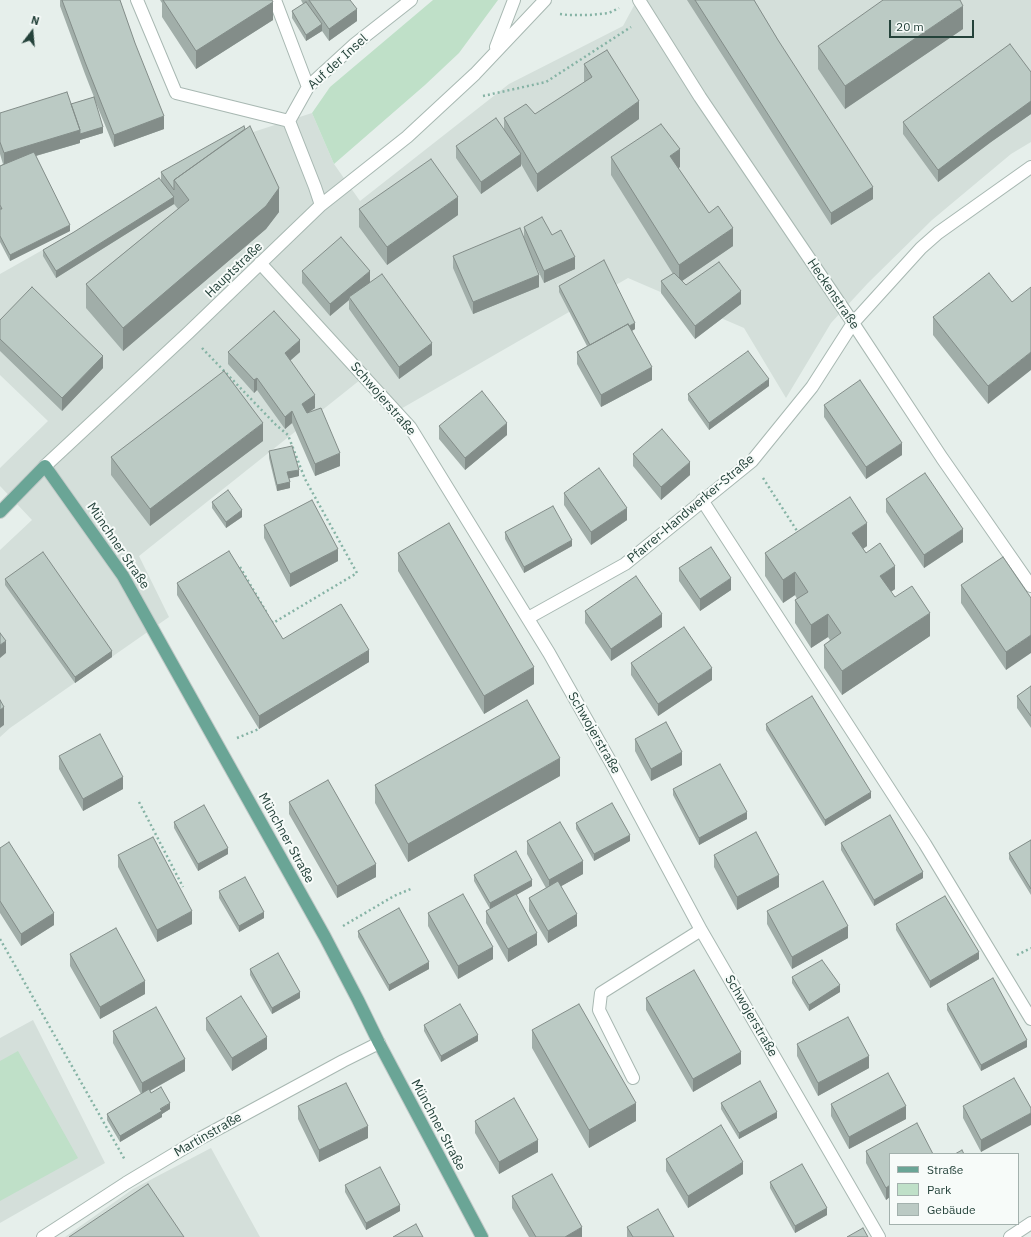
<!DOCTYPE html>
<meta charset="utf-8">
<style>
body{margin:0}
#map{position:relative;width:1031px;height:1237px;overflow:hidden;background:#e6efeb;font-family:"IBM Plex Sans",sans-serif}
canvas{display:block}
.legend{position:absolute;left:889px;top:1153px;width:130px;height:72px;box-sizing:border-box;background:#f7fbf9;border:1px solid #a3b1ad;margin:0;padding:5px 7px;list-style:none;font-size:12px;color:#24423a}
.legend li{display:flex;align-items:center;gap:8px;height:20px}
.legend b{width:20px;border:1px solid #a3b1ad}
.north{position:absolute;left:12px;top:12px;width:40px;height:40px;-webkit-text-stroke:3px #f7fbf9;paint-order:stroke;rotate:16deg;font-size:11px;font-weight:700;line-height:16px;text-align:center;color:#24423a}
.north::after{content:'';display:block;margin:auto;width:14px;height:18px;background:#24423a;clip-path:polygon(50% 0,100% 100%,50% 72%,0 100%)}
.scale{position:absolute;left:889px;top:20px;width:85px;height:18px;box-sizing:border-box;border:2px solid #24423a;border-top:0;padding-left:5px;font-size:12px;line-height:14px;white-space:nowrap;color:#24423a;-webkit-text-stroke:3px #f7fbf9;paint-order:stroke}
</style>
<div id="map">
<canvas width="1031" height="1237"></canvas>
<ul class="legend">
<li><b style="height:5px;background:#6aa596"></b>Straße</li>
<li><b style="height:11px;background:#bfe0c8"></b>Park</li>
<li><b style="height:11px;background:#bbcac4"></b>Gebäude</li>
</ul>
<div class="north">N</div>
<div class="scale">20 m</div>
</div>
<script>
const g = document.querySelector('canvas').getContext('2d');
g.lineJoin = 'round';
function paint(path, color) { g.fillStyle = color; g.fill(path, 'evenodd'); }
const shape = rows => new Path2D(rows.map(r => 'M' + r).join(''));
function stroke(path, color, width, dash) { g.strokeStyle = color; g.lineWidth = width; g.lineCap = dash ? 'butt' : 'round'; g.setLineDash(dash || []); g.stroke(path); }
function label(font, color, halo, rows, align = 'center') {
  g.font = font + ' "IBM Plex Sans",sans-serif'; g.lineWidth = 4; g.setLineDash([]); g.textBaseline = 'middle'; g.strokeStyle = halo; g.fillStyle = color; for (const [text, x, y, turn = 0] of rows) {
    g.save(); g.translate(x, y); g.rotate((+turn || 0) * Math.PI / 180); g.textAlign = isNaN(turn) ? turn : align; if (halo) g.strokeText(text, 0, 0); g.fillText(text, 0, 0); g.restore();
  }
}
paint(shape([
 [637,0,1031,0,1031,142,1011,154,932,220,868,283,831,323,786,398,744,328,628,278,392,414,360,380,139,556,169,617,10,728,0,737,0,550,32,520,0,486,0,468,48,421,0,375,0,274,250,133,312,113,334,164,360,201,509,84,623,26],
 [33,1020,105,1163,0,1223,0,1038],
 [211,1148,260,1237,65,1237,133,1189]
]), '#d4dfda');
paint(shape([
 [433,0,498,0,459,53,425,85,334,164,312,113,330,87],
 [18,1051,78,1158,0,1201,0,1061]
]), '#bfe0c8');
const minor = shape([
 [137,0,176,93,289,121],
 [275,0,308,87],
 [639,0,700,97,853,323,942,458,1031,586],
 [496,47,514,0],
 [321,205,315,187,289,121,308,87,355,44,411,0],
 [260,263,410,427,549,653,614,768,701,930,879,1237],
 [45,466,188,333,321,205,407,137,475,74,545,0],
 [702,500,925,844,1031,1019],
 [528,618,625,564,752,461,812,387,853,323,921,248,938,233,1031,167],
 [633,1078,599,1010,601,993,701,930],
 [43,1237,126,1183,201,1138,343,1061,379,1043],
 [1010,1237,1031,1223]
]);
const major = shape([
 [0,512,45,466,123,576,325,937,358,1000,379,1043,482,1237]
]);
stroke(minor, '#a8b8b2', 14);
stroke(major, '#c2cac8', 14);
stroke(shape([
 [560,14,568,15,590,15,609,13,619,8],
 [483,96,546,82,631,27],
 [202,348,276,425,288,435,305,479,357,573,273,623,271,621],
 [763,478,799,534],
 [240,567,268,615],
 [237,738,259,729],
 [139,802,183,887],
 [343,926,394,896,413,888],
 [0,939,125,1160],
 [1017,955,1031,948]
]), '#86b3a5', 2.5, [2, 3]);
stroke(minor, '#fff', 12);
stroke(major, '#6aa596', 12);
paint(shape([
 [60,0,120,0,164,129,114,147,94,98,103,133,80,140,80,143,36,156,70,231,10,261,0,242,0,166,3,164,0,154,0,113,71,104,94,97,85,74,60,6],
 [160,0,272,0,273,20,196,69,162,17,162,2,162,3],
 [301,0,350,0,357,21,329,41,322,31,306,41,292,18,292,11,303,4],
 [687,0,754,0,873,199,831,225],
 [963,29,845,109,818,69,818,46],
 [584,64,639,119,537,192,521,164,521,166,481,194,456,158,456,146,504,131,504,118,535,114,584,83],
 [1031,72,1031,114,991,142,938,182,903,134,903,122],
 [611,157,680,167,678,168,709,213,733,246,682,281,686,285,741,304,695,339,661,293,661,281,673,274,611,175],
 [161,172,279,212,266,229,123,351,86,308,86,284,178,209,174,204,56,278,43,256,43,250,74,232,161,181],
 [359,209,458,215,387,265,359,227],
 [524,227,552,235,575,269,544,283,533,260,539,287,473,314,453,268,453,256,524,237],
 [302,271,370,282,432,355,399,379,349,309,349,300,330,316,302,283],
 [559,286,635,329,632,331,652,380,601,407,577,364,577,352,587,346,559,292],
 [1012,302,988,404,933,335,933,317],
 [0,320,103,368,62,411,0,351],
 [228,352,300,352,290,361,315,408,307,413,340,466,315,476,292,423,285,429,257,390,254,393,228,364],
 [769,386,709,430,688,400,688,394],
 [824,405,902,455,866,479,824,417],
 [439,426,507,435,465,470,439,439],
 [263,441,150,526,111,475,111,457],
 [269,451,299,476,289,478,290,488,277,491,269,458],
 [633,454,690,475,661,500,633,466],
 [564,493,627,520,591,545,564,505],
 [886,499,963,542,924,568,886,512],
 [212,502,242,517,226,528,212,508],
 [264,525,338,561,290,587,264,538],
 [505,532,572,546,524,573,505,539],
 [867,546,863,549,895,589,891,592,895,597,930,636,842,695,824,668,824,645,830,640,828,637,811,648,795,623,795,600,797,599,795,595,783,603,765,576,765,553],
 [398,553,534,684,484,714,398,571],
 [679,568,731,590,700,611,679,581],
 [5,579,112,657,75,683,5,585],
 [177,583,283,639,369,662,259,729,177,595],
 [961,585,1031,598,1006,670,961,603],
 [585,611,662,627,611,661,585,623],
 [631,663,712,680,658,716,631,675],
 [1031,686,1031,728,1017,708,1017,696],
 [766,724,871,798,825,826,766,730],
 [635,739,682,765,651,781,635,751],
 [59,756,123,789,83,811,59,769],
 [560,776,408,862,375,803,375,785],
 [673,789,747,819,699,845,673,795],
 [289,802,376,877,337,898,289,814],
 [174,822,228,854,198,871,174,828],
 [576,823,630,841,594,861,576,829],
 [1031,840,1031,895,1009,859,1009,853],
 [527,841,583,874,561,886,577,926,548,943,529,911,529,898,546,888,527,854],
 [841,843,923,878,874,906,841,850],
 [0,848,54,925,21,946,0,913],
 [118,855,192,924,157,942,118,867],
 [714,855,779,887,737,910,714,867],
 [474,875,532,886,516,895,537,945,508,962,486,923,486,911,490,909,474,881],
 [219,891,264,918,239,932,219,898],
 [767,911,848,938,792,969,767,924],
 [428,913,493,959,458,979,428,926],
 [896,924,979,959,930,988,896,930],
 [358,931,429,969,389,991,358,937],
 [70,954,145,994,100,1019,70,966],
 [250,969,300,998,272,1014,250,975],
 [792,977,840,992,809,1011,792,983],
 [646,998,741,1064,693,1092,646,1010],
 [947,1004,1027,1047,981,1071,947,1010],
 [206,1018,267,1049,232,1071,206,1030],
 [424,1025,478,1041,441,1062,424,1031],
 [532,1030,636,1121,589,1148,532,1048],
 [113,1031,185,1071,150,1091,151,1093,170,1109,162,1114,162,1117,120,1142,107,1120,107,1114,141,1094,113,1043],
 [797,1044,869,1068,818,1096,797,1056],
 [721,1103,777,1118,739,1139,721,1109],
 [831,1104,906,1119,849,1149,831,1116],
 [298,1106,368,1138,319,1162,298,1119],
 [963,1106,1031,1108,981,1152,963,1118],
 [475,1121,538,1152,499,1174,475,1133],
 [866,1151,933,1154,886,1200,866,1163],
 [666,1159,743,1174,688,1208,666,1171],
 [770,1182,827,1215,795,1233,770,1188],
 [345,1185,400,1211,366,1230,345,1192],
 [512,1196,582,1237,529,1237,512,1208],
 [627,1227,674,1237,627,1237]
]), '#a1aea9');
paint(shape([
 [273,2,273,20,196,69,196,51],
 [963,6,963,29,845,109,845,86],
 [357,9,357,21,329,41,329,29],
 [322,24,322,31,306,41,306,35],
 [639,101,639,119,537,192,537,174],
 [1031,101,1031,114,991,142,938,182,938,170,991,130],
 [164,116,164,129,114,147,114,135],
 [103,127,103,133,80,140,80,143,4,165,4,153,80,130],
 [680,149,680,167,670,174,670,156],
 [521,154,521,166,481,194,481,182],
 [873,187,873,199,831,225,831,213],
 [279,188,279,212,266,229,123,351,123,328],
 [174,197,174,204,56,278,56,271],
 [458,197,458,215,387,265,387,247],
 [70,225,70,231,10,261,10,255],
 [733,228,733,246,679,283,679,265],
 [575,257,575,269,544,283,544,271],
 [370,271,370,283,349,297,349,300,330,316,330,304],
 [539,275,539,287,473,314,473,302],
 [741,291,741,304,695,339,695,326],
 [635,323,635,329,590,352,590,345],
 [300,340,300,352,285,365,285,353],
 [432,343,432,355,399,379,399,367],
 [1031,352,1031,370,988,404,988,386],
 [103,356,103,368,62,411,62,398],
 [652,367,652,380,601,407,601,395],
 [257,378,257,390,254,393,254,380],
 [769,379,769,386,709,430,709,423],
 [315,395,315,408,302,417,302,404],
 [292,411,292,423,285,429,285,417],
 [263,423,263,441,150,526,150,509],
 [507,423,507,435,465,470,465,458],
 [902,443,902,455,866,479,866,467],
 [340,453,340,466,315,476,315,464],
 [690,462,690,475,661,500,661,487],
 [299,470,299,476,287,479,287,472],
 [290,482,290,488,277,491,277,485],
 [627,508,627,520,591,545,591,532],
 [242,510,242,517,226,528,226,522],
 [867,523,867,546,852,556,852,533],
 [963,529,963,542,924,568,924,555],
 [572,540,572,546,524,573,524,567],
 [338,549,338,561,290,587,290,574],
 [895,566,895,589,880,599,880,576],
 [795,572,795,595,783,603,783,580],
 [731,578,731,590,700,611,700,599],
 [930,613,930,636,842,695,842,671],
 [662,614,662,627,611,661,611,649],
 [828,614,828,637,811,648,811,625],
 [1031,635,1031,653,1006,670,1006,652],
 [6,641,6,653,0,658,0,645],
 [369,650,369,662,259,729,259,716],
 [112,651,112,657,75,683,75,677],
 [534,667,534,684,484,714,484,696],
 [712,668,712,680,658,716,658,704],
 [4,707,4,725,0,728,0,710],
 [682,752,682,765,651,781,651,769],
 [560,758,560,776,408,862,408,844],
 [123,777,123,789,83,811,83,799],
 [871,792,871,798,825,826,825,820],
 [747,812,747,819,699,845,699,838],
 [630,835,630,841,594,861,594,854],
 [228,848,228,854,198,871,198,864],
 [583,861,583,874,549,893,549,880],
 [376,864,376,877,337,898,337,886],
 [923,872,923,878,874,906,874,900],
 [779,875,779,887,737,910,737,897],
 [532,880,532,886,490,910,490,903],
 [192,911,192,924,157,942,157,930],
 [264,912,264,918,239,932,239,926],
 [54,913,54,925,21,946,21,934],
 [577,914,577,926,548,943,548,931],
 [848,926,848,938,792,969,792,957],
 [537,933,537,945,508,962,508,949],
 [493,947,493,959,458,979,458,966],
 [979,952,979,959,930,988,930,981],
 [429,962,429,969,389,991,389,985],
 [145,981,145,994,100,1019,100,1007],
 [840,985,840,992,809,1011,809,1005],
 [300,992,300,998,272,1014,272,1008],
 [478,1035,478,1041,441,1062,441,1056],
 [267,1037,267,1049,232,1071,232,1058],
 [1027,1040,1027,1047,981,1071,981,1065],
 [741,1052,741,1064,693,1092,693,1079],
 [869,1056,869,1068,818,1096,818,1083],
 [185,1059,185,1071,142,1095,142,1083],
 [170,1103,170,1109,162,1114,162,1117,120,1142,120,1136],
 [636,1103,636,1121,589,1148,589,1130],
 [906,1106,906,1119,849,1149,849,1137],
 [777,1112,777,1118,739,1139,739,1133],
 [1031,1113,1031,1125,981,1152,981,1140],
 [368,1126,368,1138,319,1162,319,1150],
 [538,1140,538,1152,499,1174,499,1162],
 [743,1162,743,1174,688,1208,688,1196],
 [890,1185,890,1197,886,1200,886,1188],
 [400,1205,400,1211,366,1230,366,1223],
 [827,1208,827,1215,795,1233,795,1226],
 [582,1227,582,1237,565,1237]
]), '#838d89');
const building = shape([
 [62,0,120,0,135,43,164,116,114,135,85,62,62,0],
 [163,0,272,0,273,2,196,51,163,0],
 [309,0,350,0,357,9,329,29,309,0],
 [695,0,754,0,778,40,873,187,831,213,695,0],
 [883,0,960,0,963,6,845,86,818,46,883,0],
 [306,2,322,24,306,35,292,11,306,2],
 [1010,44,1031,72,1031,101,991,130,938,170,903,122,1010,44],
 [607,50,639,101,537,174,504,118,526,104,535,114,592,77,584,64,607,50],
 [67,92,80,130,4,153,0,142,0,113,67,92],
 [94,97,103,127,80,134,80,130,71,104,94,97],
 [496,118,521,154,481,182,456,146,496,118],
 [661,124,680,149,670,156,709,213,718,206,733,228,679,265,611,157,661,124],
 [244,126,245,129,174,180,174,190,161,172,244,126],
 [250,126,279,188,266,206,123,328,86,284,189,200,174,180,250,126],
 [34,152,70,225,10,255,0,236,0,209,2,209,0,205,0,166,34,152],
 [431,159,458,197,387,247,359,209,431,159],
 [159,178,174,197,56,271,43,250,74,232,159,178],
 [542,217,552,235,561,230,575,257,544,271,524,227,542,217],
 [520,228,539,275,473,302,453,256,520,228],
 [341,237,370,271,330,304,302,271,341,237],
 [604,260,635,323,629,326,628,324,590,345,559,286,604,260],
 [719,262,741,291,695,326,661,281,674,273,686,285,719,262],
 [989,273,1012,302,1031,287,1031,352,988,386,933,317,989,273],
 [382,274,432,343,399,367,349,297,382,274],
 [32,287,103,356,62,398,0,339,0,320,32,287],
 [274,311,300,340,285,353,315,395,302,404,307,413,321,408,340,453,315,464,292,411,285,417,257,378,254,380,228,352,274,311],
 [628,324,652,367,601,395,577,352,628,324],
 [748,351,769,379,709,423,688,394,748,351],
 [224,371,263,423,150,509,111,457,224,371],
 [860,380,902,443,866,467,824,405,860,380],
 [482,391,507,423,465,458,439,426,482,391],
 [662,429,690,462,661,487,633,454,662,429],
 [292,446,299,470,287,472,290,482,277,485,269,451,292,446],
 [599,468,627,508,591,532,564,493,599,468],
 [925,473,963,529,924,555,886,499,925,473],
 [228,490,242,510,226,522,212,502,228,490],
 [850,497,867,523,852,533,866,553,880,543,895,566,880,576,895,597,912,586,930,613,842,671,824,645,841,633,828,614,811,625,795,600,808,592,795,572,783,580,765,553,850,497],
 [312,500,338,549,290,574,264,525,312,500],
 [553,506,572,540,524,567,505,532,553,506],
 [449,523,534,667,484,696,398,553,449,523],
 [711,547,731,578,700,599,679,568,711,547],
 [229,551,283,639,341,604,369,650,259,716,177,583,229,551],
 [43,552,112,651,75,677,5,579,43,552],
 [1003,557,1031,598,1031,635,1006,652,961,585,1003,557],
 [636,576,662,614,611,649,585,611,636,576],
 [684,627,712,668,658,704,631,663,684,627],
 [0,633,6,641,0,645,0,633],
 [1031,686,1031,716,1017,696,1031,686],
 [812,696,871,792,825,820,766,724,812,696],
 [0,700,4,707,0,710,0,700],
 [527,700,560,758,408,844,375,785,527,700],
 [666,722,682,752,651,769,635,739,666,722],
 [100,734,123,777,83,799,59,756,100,734],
 [720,764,747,812,699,838,673,789,720,764],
 [328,780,376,864,337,886,289,802,328,780],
 [612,803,630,835,594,854,576,823,612,803],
 [204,805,228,848,198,864,174,822,204,805],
 [890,815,923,872,874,900,841,843,890,815],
 [560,822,583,861,549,880,527,841,560,822],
 [756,832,779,875,737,897,714,855,756,832],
 [153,837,192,911,157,930,118,855,153,837],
 [1031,840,1031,889,1009,853,1031,840],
 [9,842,54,913,21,934,0,901,0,848,9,842],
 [516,851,532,880,490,903,474,875,516,851],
 [245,877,264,912,239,926,219,891,245,877],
 [558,881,577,914,548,931,529,898,558,881],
 [823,881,848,926,792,957,767,911,823,881],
 [463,894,493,947,458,966,428,913,463,894],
 [516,894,537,933,508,949,486,911,516,894],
 [945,896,979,952,930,981,896,924,945,896],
 [399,908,429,962,389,985,358,931,399,908],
 [116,928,145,981,100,1007,70,954,116,928],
 [278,953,300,992,272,1008,250,969,278,953],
 [822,960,840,985,809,1005,792,977,822,960],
 [694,970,741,1052,693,1079,646,998,694,970],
 [993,978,1027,1040,981,1065,947,1004,993,978],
 [241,996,267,1037,232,1058,206,1018,241,996],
 [460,1004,478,1035,441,1056,424,1025,460,1004],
 [579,1004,636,1103,589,1130,532,1030,579,1004],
 [156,1007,185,1059,142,1083,113,1031,156,1007],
 [848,1017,869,1056,818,1083,797,1044,848,1017],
 [888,1073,906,1106,849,1137,831,1104,888,1073],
 [1014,1078,1031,1108,1031,1113,981,1140,963,1106,1014,1078],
 [760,1081,777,1112,739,1133,721,1103,760,1081],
 [346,1083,368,1126,319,1150,298,1106,346,1083],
 [161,1087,170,1103,160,1109,162,1111,120,1136,107,1114,149,1089,151,1093,161,1087],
 [514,1098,538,1140,499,1162,475,1121,514,1098],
 [917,1123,933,1154,890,1154,890,1185,886,1188,866,1151,917,1123],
 [721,1125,743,1162,688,1196,666,1159,721,1125],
 [962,1150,964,1154,955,1154,962,1150],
 [802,1164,827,1208,795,1226,770,1182,802,1164],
 [380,1167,400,1205,366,1223,345,1185,380,1167],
 [552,1174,582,1227,565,1237,536,1237,512,1196,552,1174],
 [148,1184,184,1237,69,1237,148,1184],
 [658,1209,674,1237,633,1237,627,1227,658,1209],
 [416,1224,423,1237,393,1237,416,1224],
 [863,1228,868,1237,847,1237,863,1228]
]);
paint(building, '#bbcac4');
stroke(building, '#838d89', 1);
label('13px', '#24423a', '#f7fbf9', [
 ["Auf der Insel",338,62,-42],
 ["Hauptstraße",234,270,-44],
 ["Heckenstraße",833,294,56],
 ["Schwojerstraße",383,399,49],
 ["Pfarrer-Handwerker-Straße",691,509,-40],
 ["Münchner Straße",118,546,56],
 ["Schwojerstraße",594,733,60],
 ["Münchner Straße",286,838,61],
 ["Schwojerstraße",751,1016,60],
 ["Münchner Straße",438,1125,62],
 ["Martinstraße",208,1135,-30]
]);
</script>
